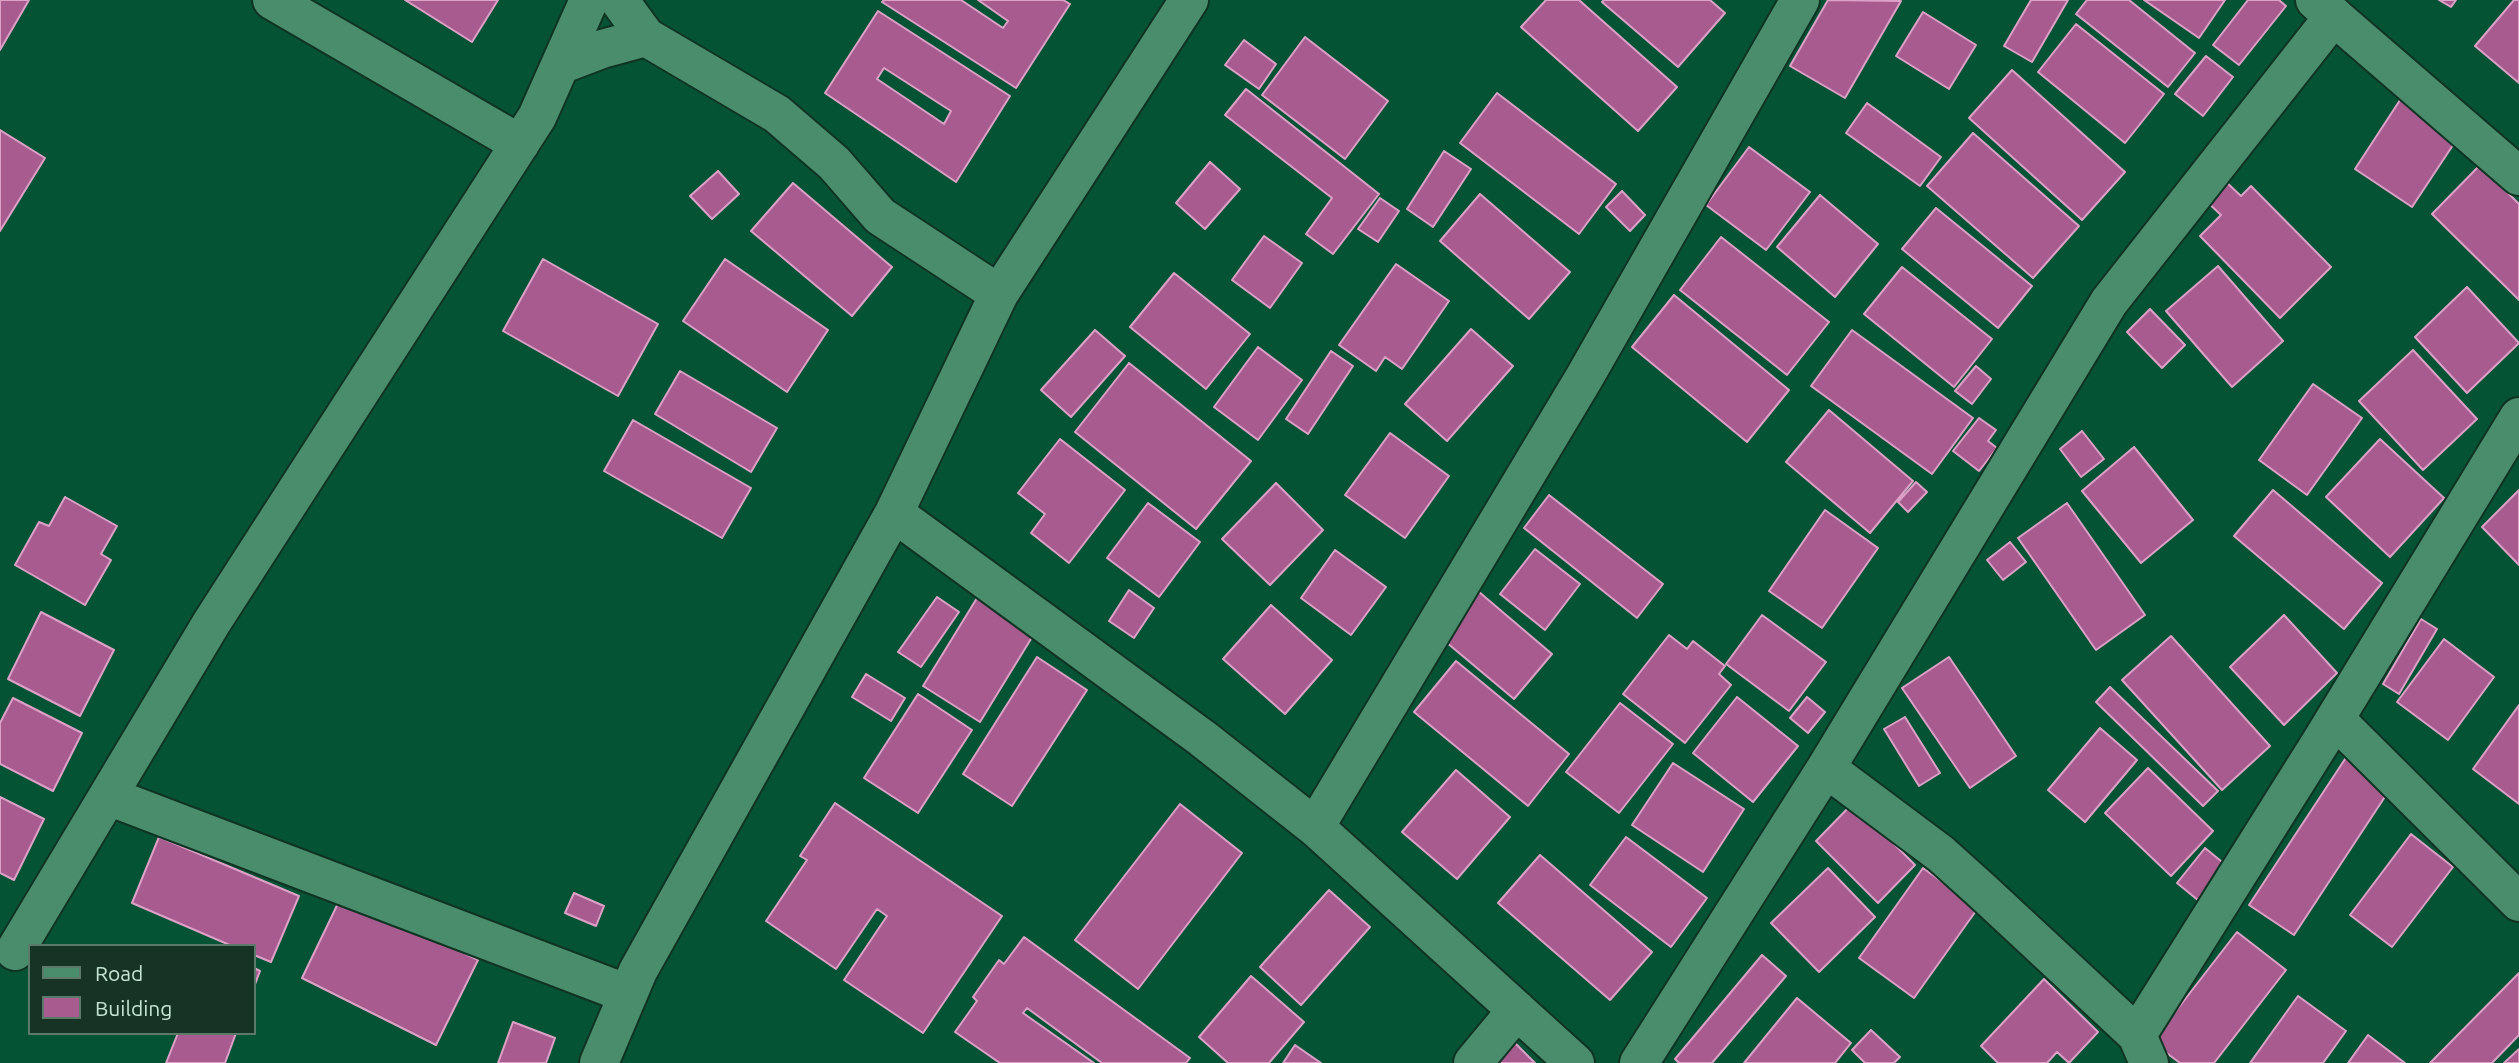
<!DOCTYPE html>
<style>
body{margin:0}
#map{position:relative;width:2519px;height:1063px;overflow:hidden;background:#045335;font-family:Ubuntu,sans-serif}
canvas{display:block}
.legend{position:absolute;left:28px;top:944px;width:228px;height:91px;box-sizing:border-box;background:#173325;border:2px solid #5c7a6a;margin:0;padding:9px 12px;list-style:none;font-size:21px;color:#c4e5d2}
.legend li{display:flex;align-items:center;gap:14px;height:35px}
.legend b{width:35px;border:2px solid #5c7a6a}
</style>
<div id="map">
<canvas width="2519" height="1063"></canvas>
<ul class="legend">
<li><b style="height:9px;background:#4a8d6c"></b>Road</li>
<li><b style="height:19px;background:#a75b8f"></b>Building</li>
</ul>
</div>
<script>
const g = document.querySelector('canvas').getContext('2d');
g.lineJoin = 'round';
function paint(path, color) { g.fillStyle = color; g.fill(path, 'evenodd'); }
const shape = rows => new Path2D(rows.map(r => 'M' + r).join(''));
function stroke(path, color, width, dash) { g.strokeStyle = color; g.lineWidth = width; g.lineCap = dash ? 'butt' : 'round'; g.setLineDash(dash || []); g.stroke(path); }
const building = shape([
 [0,0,29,0,0,50,0,0],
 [405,0,498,0,472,42,405,0],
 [884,0,961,0,1003,28,1008,21,978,0,1063,0,1070,4,1016,88,882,2,884,0],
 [1546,0,1579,0,1677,87,1638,131,1521,27,1546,0],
 [1604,0,1710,0,1725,13,1678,67,1602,2,1604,0],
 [1828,0,1901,1,1845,98,1790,66,1828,0],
 [2031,0,2068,0,2032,62,2004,46,2031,0],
 [2087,0,2129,0,2195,53,2168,87,2076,14,2087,0],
 [2144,0,2225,0,2199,38,2144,0],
 [2248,0,2279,0,2286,6,2239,65,2213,45,2248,0],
 [2439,0,2456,0,2451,7,2439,0],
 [2514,0,2519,0,2519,83,2475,46,2514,0],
 [878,11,1010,96,956,182,825,93,878,11],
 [884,68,951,111,944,124,877,79,884,68],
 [1923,12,1976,45,1949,89,1896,56,1923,12],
 [2076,24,2164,94,2125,143,2038,72,2076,24],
 [1305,37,1388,101,1345,159,1262,95,1305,37],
 [1244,40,1276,64,1259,89,1225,65,1244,40],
 [2206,56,2233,77,2203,116,2175,94,2206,56],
 [2012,70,2125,172,2082,220,1969,118,2012,70],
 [1246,89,1379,194,1333,254,1306,234,1332,198,1225,115,1246,89],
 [1497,93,1616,184,1579,234,1460,143,1497,93],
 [2402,97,2459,136,2412,207,2355,169,2402,97],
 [1867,103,1941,157,1920,186,1846,133,1867,103],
 [0,130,45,158,0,231,0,130],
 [1973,133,2079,226,2033,278,1927,186,1973,133],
 [1749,147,1810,192,1766,250,1706,205,1749,147],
 [1444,151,1471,169,1433,227,1407,209,1444,151],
 [1210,162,1240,189,1205,229,1176,203,1210,162],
 [2480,165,2519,204,2519,300,2432,214,2480,165],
 [718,171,739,194,712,219,690,196,718,171],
 [2224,180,2241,196,2251,186,2331,267,2280,318,2200,236,2221,215,2205,200,2224,180],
 [793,183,892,267,852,316,751,231,793,183],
 [1622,191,1645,215,1630,231,1606,207,1622,191],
 [1480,194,1570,272,1529,319,1440,241,1480,194],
 [1820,195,1878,244,1835,297,1777,247,1820,195],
 [1380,198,1399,211,1378,242,1358,229,1380,198],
 [1936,208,2032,286,1998,328,1902,249,1936,208],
 [1264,236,1302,263,1270,308,1232,280,1264,236],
 [1721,237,1829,322,1787,375,1680,290,1721,237],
 [543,259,658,324,618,396,503,331,543,259],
 [725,259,828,330,787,392,683,321,725,259],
 [1396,264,1449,301,1402,369,1385,357,1376,371,1339,345,1396,264],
 [2218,266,2283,341,2232,387,2166,311,2218,266],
 [1902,267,1992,339,1954,387,1864,314,1902,267],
 [1174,273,1250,334,1206,389,1130,327,1174,273],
 [2467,287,2519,343,2467,393,2415,337,2467,287],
 [1674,295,1789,390,1747,442,1632,347,1674,295],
 [2150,309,2185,345,2162,368,2127,332,2150,309],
 [1471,329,1513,366,1447,441,1405,404,1471,329],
 [1095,330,1125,356,1071,417,1041,390,1095,330],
 [1852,330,1973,418,1932,474,1811,386,1852,330],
 [1258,347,1302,380,1258,440,1214,407,1258,347],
 [2413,350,2477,419,2423,470,2359,401,2413,350],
 [1331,351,1353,366,1308,434,1286,419,1331,351],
 [1129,363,1251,461,1196,529,1075,432,1129,363],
 [1976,366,1991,379,1972,404,1955,391,1976,366],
 [680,371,777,428,751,472,655,414,680,371],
 [2313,384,2362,418,2307,495,2259,460,2313,384],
 [1829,410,1913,481,1870,533,1786,462,1829,410],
 [1979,418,1996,430,1988,441,1997,448,1979,471,1953,451,1979,418],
 [633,420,751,488,722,538,604,471,633,420],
 [2082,431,2104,459,2081,477,2060,449,2082,431],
 [1390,433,1449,476,1405,538,1345,495,1390,433],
 [1060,439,1125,490,1069,563,1031,533,1045,514,1018,493,1060,439],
 [2380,439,2444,498,2390,557,2326,497,2380,439],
 [2134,447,2193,520,2141,563,2082,491,2134,447],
 [1916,482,1927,492,1908,512,1898,502,1916,482],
 [1276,483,1323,530,1270,585,1222,539,1276,483],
 [2273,490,2382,583,2344,629,2234,536,2273,490],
 [2519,490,2519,565,2482,527,2519,490],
 [1549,495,1663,584,1637,618,1524,528,1549,495],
 [65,497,117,526,101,554,111,560,85,605,15,565,39,522,49,526,65,497],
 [1148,503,1200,542,1159,597,1107,558,1148,503],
 [2067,503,2145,615,2096,650,2018,538,2067,503],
 [1825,510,1878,548,1822,628,1769,591,1825,510],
 [2010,542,2026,562,2003,580,1987,560,2010,542],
 [1535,549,1580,584,1545,630,1500,594,1535,549],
 [1335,550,1386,587,1351,635,1301,598,1335,550],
 [1472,586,1552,654,1514,699,1434,632,1472,586],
 [1129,590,1154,608,1134,638,1109,621,1129,590],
 [937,597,959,612,921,667,898,652,937,597],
 [977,598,1034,634,980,722,923,686,977,598],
 [1271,605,1332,660,1285,714,1223,659,1271,605],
 [41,612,114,650,80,716,8,679,41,612],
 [1762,615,1826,662,1789,711,1726,664,1762,615],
 [2284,615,2337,673,2284,725,2230,667,2284,615],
 [2421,619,2437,629,2399,694,2383,684,2421,619],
 [1669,635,1687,649,1693,641,1725,666,1719,674,1731,685,1685,743,1623,694,1669,635],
 [2171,636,2270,746,2222,790,2122,680,2171,636],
 [2444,639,2494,677,2448,740,2397,702,2444,639],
 [1037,657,1087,690,1012,806,963,774,1037,657],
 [1949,657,2016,756,1970,788,1902,688,1949,657],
 [1456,661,1569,754,1528,806,1414,712,1456,661],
 [866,674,905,698,891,721,852,697,866,674],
 [2110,687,2218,791,2203,806,2096,702,2110,687],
 [918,694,972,730,918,813,864,778,918,694],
 [1737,697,1798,746,1753,802,1693,753,1737,697],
 [1807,697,1825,712,1808,733,1790,718,1807,697],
 [13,698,82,733,53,791,0,764,0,723,13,698],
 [1620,703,1673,744,1619,813,1566,772,1620,703],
 [2519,705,2519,804,2473,769,2519,705],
 [1905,717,1940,773,1919,786,1884,729,1905,717],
 [2100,728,2137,760,2085,822,2048,790,2100,728],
 [2349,753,2394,783,2294,935,2249,905,2349,753],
 [1673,763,1744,809,1703,872,1632,825,1673,763],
 [2148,768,2213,831,2171,876,2105,813,2148,768],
 [1456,770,1510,817,1457,879,1402,832,1456,770],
 [0,797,44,819,14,880,0,873,0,797],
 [835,803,1002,916,923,1033,844,980,887,916,877,909,836,969,766,921,807,860,800,856,835,803],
 [1853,803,1915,865,1878,903,1816,841,1853,803],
 [1180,804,1242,853,1138,989,1075,940,1180,804],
 [2411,834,2453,867,2392,947,2350,915,2411,834],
 [159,837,299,896,271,962,254,955,254,946,232,946,132,903,159,837],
 [1626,837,1707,898,1671,947,1590,885,1626,837],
 [2205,848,2227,866,2199,901,2177,883,2205,848],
 [1540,855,1652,952,1610,1000,1498,903,1540,855],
 [1828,868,1875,917,1819,972,1771,923,1828,868],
 [1923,868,1978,908,1914,998,1859,958,1923,868],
 [1329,890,1370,927,1301,1005,1260,967,1329,890],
 [343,893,478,960,436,1045,302,978,343,893],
 [574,893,604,906,596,926,565,913,574,893],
 [2237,932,2286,970,2214,1063,2180,1063,2152,1042,2237,932],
 [1024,937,1190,1058,1186,1063,1102,1063,1027,1008,1023,1013,1094,1063,1000,1063,955,1032,977,1001,973,997,999,960,1004,964,1024,937],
 [1762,955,1786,976,1712,1063,1679,1063,1675,1059,1762,955],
 [254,968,260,971,254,987,254,968],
 [2519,973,2519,1035,2492,1063,2430,1063,2519,973],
 [1251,976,1304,1022,1269,1063,1228,1063,1199,1037,1251,976],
 [2044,979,2098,1032,2069,1063,2057,1052,2047,1063,1998,1063,1981,1046,2044,979],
 [2298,996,2346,1031,2323,1063,2250,1063,2298,996],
 [1797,998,1851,1043,1835,1063,1744,1063,1797,998],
 [513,1022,555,1038,546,1063,498,1063,513,1022],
 [1871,1030,1900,1057,1894,1063,1865,1063,1852,1050,1871,1030],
 [178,1033,236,1033,225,1063,166,1063,178,1033],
 [2368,1035,2405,1063,2348,1063,2368,1035],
 [1515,1043,1535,1063,1495,1063,1515,1043],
 [1295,1045,1321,1063,1283,1063,1295,1045],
 [2519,1049,2519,1063,2504,1063,2519,1049]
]);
paint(building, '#a75b8f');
stroke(building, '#dda1c8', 2);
const minor = shape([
 [272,0,520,144],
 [619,0,646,37,777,114,834,163,880,216,999,294],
 [2315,0,2519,176],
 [560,65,602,49,646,37],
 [894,513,1202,738,1315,827,1575,1063],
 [2335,719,2519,902],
 [1826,768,1941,854,1981,890,2137,1035,2149,1063],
 [108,796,628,994],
 [1315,827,1584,378,1800,0],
 [15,951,212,622,537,117,589,0],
 [2137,1035,2322,740,2519,417],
 [599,1063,638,971,894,513,999,294,1189,0],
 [1473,1063,1517,1010],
 [1639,1063,1826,768,2109,302,2334,16]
]);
stroke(minor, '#103423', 42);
stroke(minor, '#4a8d6c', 38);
</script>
